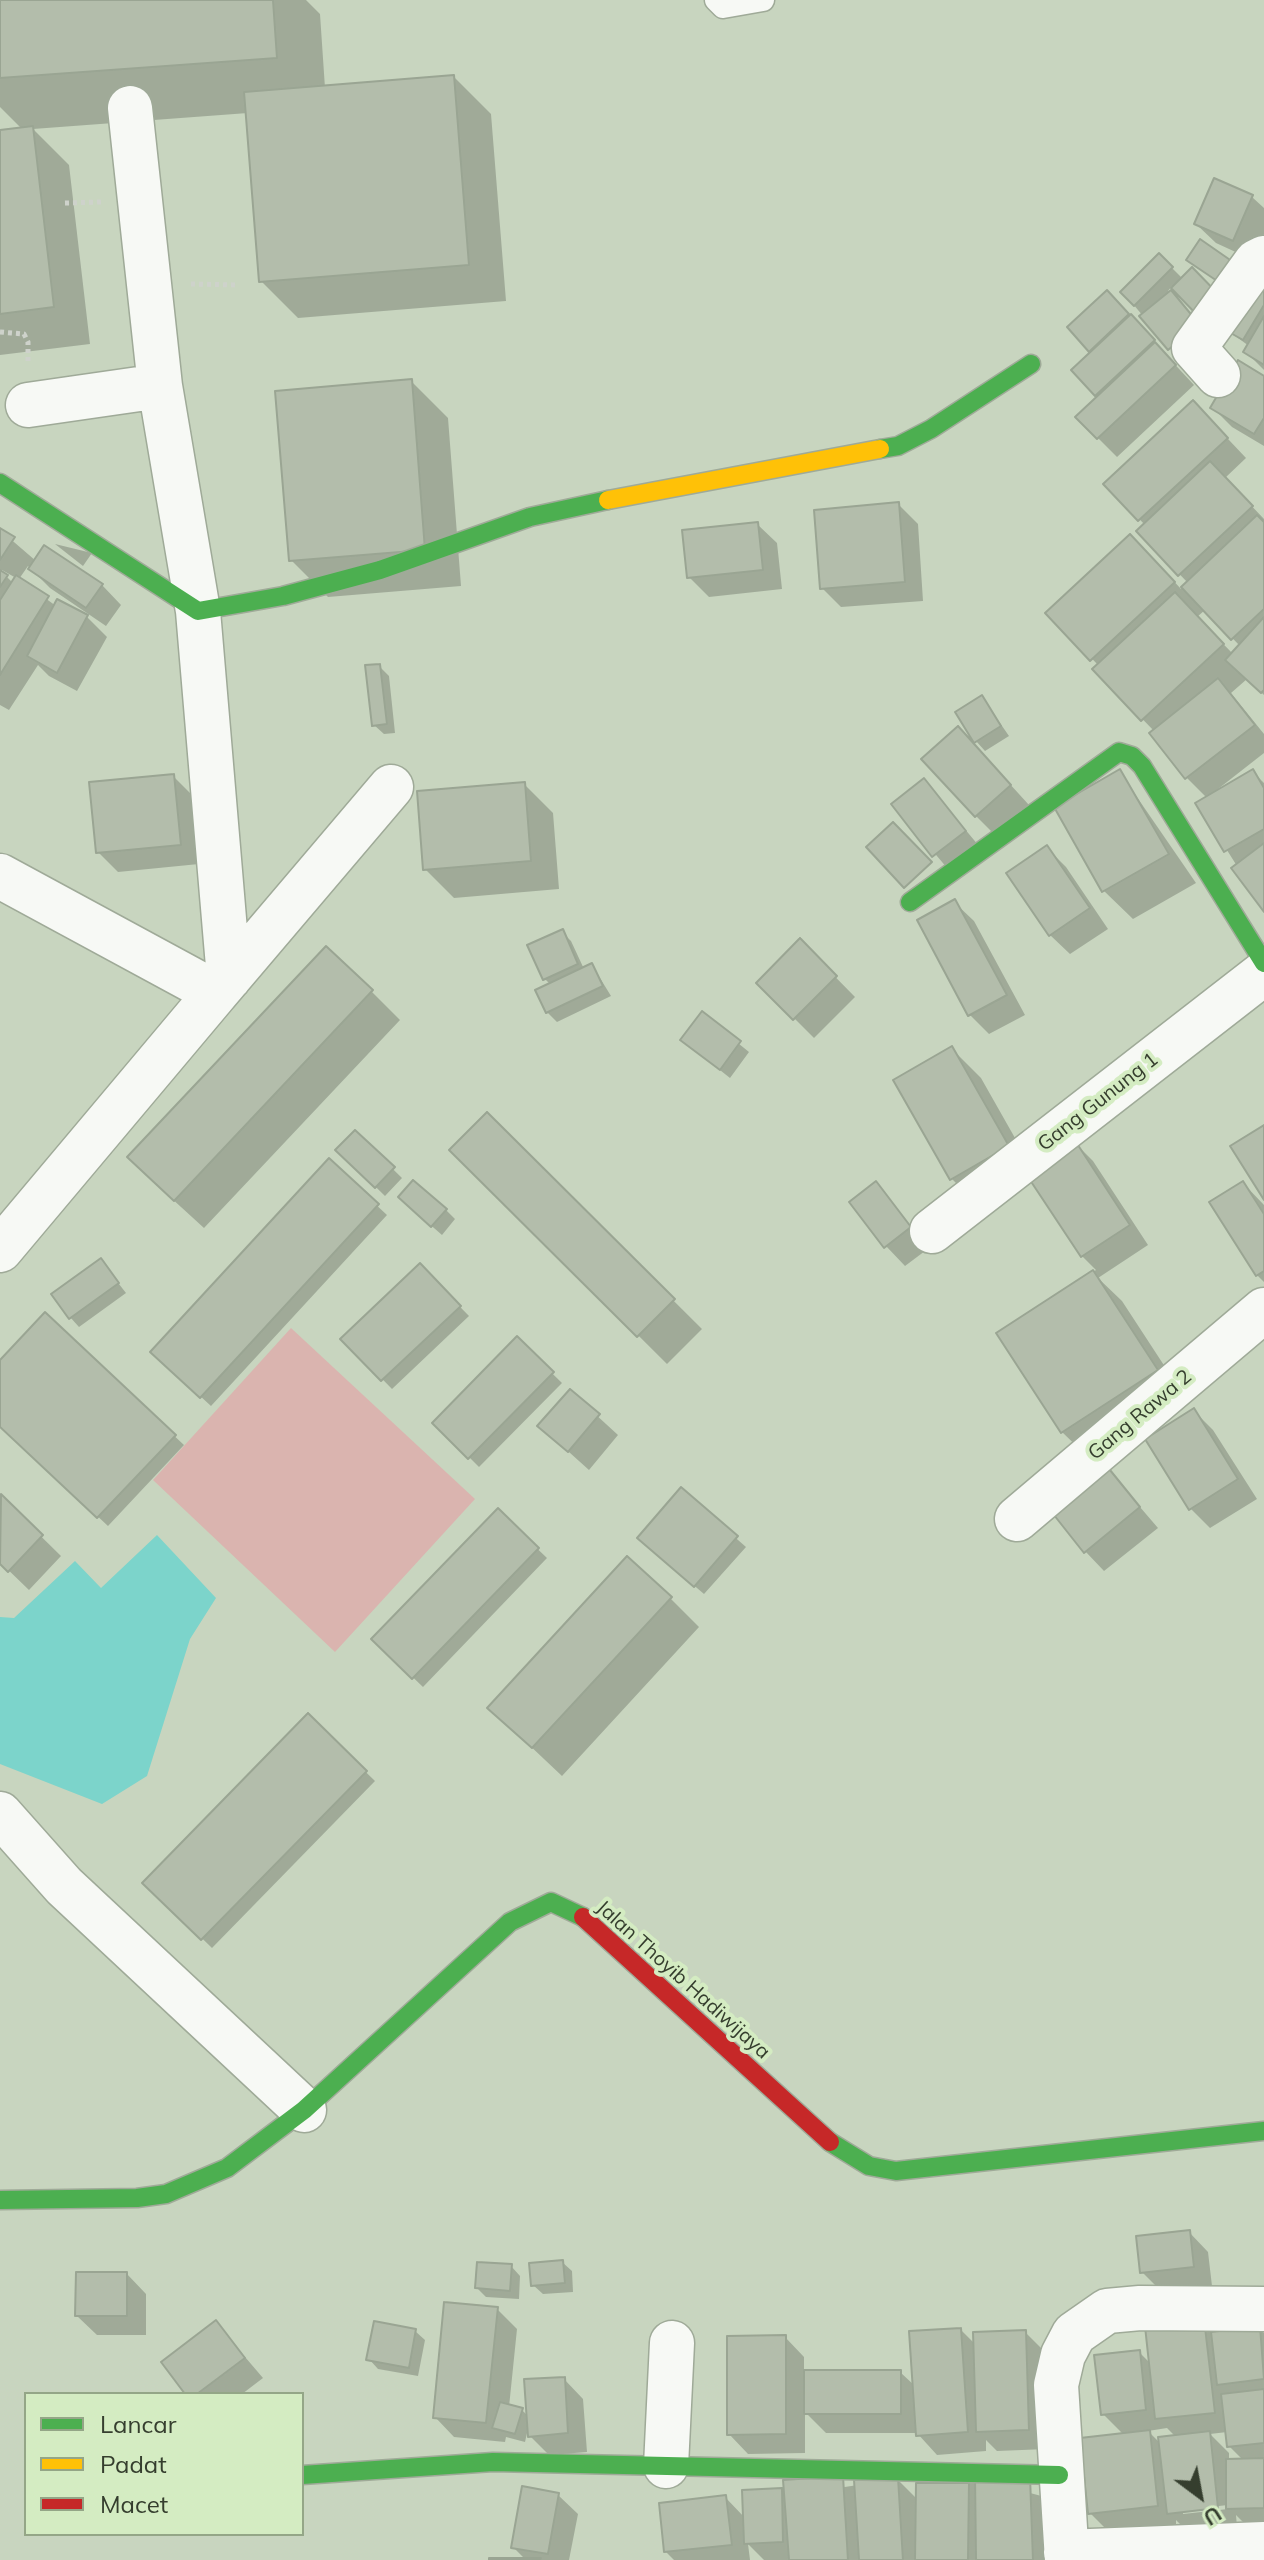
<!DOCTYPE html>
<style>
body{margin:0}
#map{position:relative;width:1264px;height:2560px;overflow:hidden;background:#c8d5bf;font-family:Mulish,sans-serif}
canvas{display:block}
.legend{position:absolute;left:24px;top:2392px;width:280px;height:144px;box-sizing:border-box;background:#d4ecc2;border:2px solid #94a687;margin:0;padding:10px 14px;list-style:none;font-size:24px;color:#353e2e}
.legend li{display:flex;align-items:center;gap:16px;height:40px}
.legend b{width:40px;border:2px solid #94a687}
.north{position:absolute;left:1160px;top:2456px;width:80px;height:80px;-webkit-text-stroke:6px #d4ecc2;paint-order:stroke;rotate:148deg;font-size:22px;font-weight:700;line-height:32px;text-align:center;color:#353e2e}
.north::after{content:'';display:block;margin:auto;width:28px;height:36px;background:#353e2e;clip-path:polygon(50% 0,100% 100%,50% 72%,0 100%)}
</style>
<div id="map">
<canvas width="1264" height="2560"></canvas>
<ul class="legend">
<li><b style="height:10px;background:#4caf50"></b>Lancar</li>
<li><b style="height:10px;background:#ffc107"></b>Padat</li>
<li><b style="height:10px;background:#c62828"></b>Macet</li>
</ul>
<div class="north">U</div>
</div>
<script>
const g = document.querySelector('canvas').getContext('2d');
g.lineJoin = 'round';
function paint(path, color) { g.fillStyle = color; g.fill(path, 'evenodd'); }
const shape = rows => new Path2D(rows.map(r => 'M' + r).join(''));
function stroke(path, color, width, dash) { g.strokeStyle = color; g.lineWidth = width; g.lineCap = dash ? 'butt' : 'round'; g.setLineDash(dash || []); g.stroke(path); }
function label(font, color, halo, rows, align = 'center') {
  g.font = font + ' Mulish,sans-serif'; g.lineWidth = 8; g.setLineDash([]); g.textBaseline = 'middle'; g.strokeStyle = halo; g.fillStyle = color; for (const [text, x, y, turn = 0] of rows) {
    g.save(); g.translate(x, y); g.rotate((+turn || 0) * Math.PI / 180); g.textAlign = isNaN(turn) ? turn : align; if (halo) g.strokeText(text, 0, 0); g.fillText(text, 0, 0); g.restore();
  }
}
paint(shape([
 [291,1328,475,1499,335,1652,153,1480]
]), '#dab4af');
paint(shape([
 [157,1535,216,1598,190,1639,147,1776,102,1804,0,1764,0,1617,14,1618,75,1561,101,1588]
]), '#7cd4cb');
paint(shape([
 [0,0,306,0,320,14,325,88,454,77,491,114,506,301,298,318,261,281,248,113,33,129,69,165,90,344,0,355,0,132,22,129,0,107],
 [1252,197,1264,208,1264,234,1253,260,1216,243,1196,224],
 [1159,255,1183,279,1211,326,1172,286,1168,291,1180,302,1178,358,1123,292],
 [1189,260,1264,281,1264,370,1246,352,1249,346,1223,327,1240,298],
 [1126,312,1194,385,1117,457,1098,438,1099,397,1073,370,1092,352,1070,327],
 [1264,378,1264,446,1232,427,1212,407],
 [411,381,448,418,461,586,328,597,291,560],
 [1212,422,1246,458,1225,478,1264,519,1264,695,1247,679,1231,693,1264,734,1264,753,1218,789,1252,771,1264,783,1264,909,1198,804,1207,798,1187,778,1154,731,1095,670,1099,666,1048,613,1159,565,1181,589,1188,583,1138,531,1145,525,1106,484],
 [1205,610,1240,646,1233,654,1197,617],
 [898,504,918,524,923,601,841,607,822,588],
 [757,524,777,543,782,589,709,597,689,577],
 [0,530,36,561,102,585,121,605,106,626,50,588,28,566,19,579,56,606,58,602,87,617,107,637,77,691,49,676,38,665,9,710,0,705],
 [2,570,16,578,13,583,1,571],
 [55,544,92,553,83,566],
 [379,666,389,676,395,733,384,734,374,725],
 [982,697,1009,736,985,751,976,741],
 [977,748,1029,805,995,835,976,816],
 [1119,771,1196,883,1133,919,1104,891],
 [173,776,193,796,199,864,118,872,98,852],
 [924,780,984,852,953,875,893,804],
 [524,784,553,813,559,889,454,898,425,869],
 [1047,848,1066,867,1108,929,1070,954,1050,935],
 [954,902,974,921,1025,1015,989,1034,969,1014],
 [562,932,571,941,584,969,592,965,611,996,557,1022,547,1012,551,985,545,979],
 [800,941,855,997,814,1038,759,983],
 [371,991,400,1020,204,1228,158,1186],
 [702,1014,749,1052,730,1078,682,1040],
 [952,1049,981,1078,1032,1168,1073,1141,1093,1161,1148,1245,1098,1278,1122,1301,1186,1399,1097,1457,1158,1528,1104,1571,1085,1551,1092,1461,1062,1432,999,1334,1096,1270,1082,1256,1031,1179,980,1207,951,1178],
 [487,1115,702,1329,667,1364,452,1150],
 [356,1133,402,1178,385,1196,338,1150],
 [329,1161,387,1215,211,1406,162,1361],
 [1243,1183,1264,1205,1264,1282,1257,1275],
 [876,1184,929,1248,905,1266,886,1246],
 [410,1207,446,1210,455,1219,442,1235],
 [101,1261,126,1293,79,1327,70,1317],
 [420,1266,469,1316,392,1389,343,1339],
 [45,1315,184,1445,108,1526,0,1425,0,1363],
 [517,1339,562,1383,479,1467,435,1423],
 [570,1391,618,1435,589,1470,540,1426],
 [1194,1411,1213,1430,1257,1499,1210,1528,1191,1509],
 [681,1490,746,1547,704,1594,649,1547],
 [1,1497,61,1556,29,1590,0,1562],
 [498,1511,547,1558,423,1687,373,1639],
 [670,1598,699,1627,562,1776,490,1708],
 [308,1716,375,1781,212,1948,145,1883],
 [1189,2232,1208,2252,1212,2286,1162,2292,1142,2272],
 [562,2262,572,2271,573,2292,543,2294,533,2285],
 [511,2266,520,2276,519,2299,486,2297,477,2288],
 [127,2274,146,2294,146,2335,97,2335,77,2316],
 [497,2309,517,2329,509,2407,522,2410,529,2417,564,2379,583,2399,587,2452,549,2455,527,2433,525,2442,506,2437,505,2442,454,2437,435,2417],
 [1203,2312,1223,2333,1259,2328,1264,2333,1264,2527,1248,2527,1236,2515,1237,2527,1188,2532,1176,2520,1176,2525,1110,2533,1090,2513,1124,2435,1103,2414,1139,2352,1151,2364],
 [1167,2428,1176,2437,1161,2444,1148,2431],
 [1227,2432,1229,2446,1243,2460,1229,2461,1229,2453,1210,2434],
 [1228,2505,1228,2509,1183,2514,1183,2510],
 [216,2323,263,2378,242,2394,187,2394],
 [961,2330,975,2344,1025,2332,1045,2352,1047,2449,997,2451,986,2440,986,2451,937,2455,917,2433,826,2433,805,2412,805,2453,748,2454,729,2434,785,2337,804,2357,804,2372,900,2372,915,2386],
 [415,2331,425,2340,418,2376,378,2369,369,2359],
 [897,2479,918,2500,977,2479,1049,2498,1051,2560,764,2560,748,2544,750,2560,674,2560,666,2552,725,2497,745,2518,781,2490,786,2496],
 [558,2495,578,2514,569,2560,491,2560,526,2560,513,2547]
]), '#0003');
const building = shape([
 [0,0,273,0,277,58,0,78,0,0],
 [454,75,469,265,259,282,244,92,454,75],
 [33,126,54,307,0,314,0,130,33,126],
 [1214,178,1253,195,1233,241,1194,224,1214,178],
 [1200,239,1246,271,1232,291,1186,260,1200,239],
 [1159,253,1173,267,1134,306,1120,292,1159,253],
 [1192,267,1222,298,1200,318,1171,288,1192,267],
 [1264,279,1264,305,1243,340,1220,327,1264,279],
 [1107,290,1129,314,1089,352,1067,327,1107,290],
 [1171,290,1199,324,1168,350,1139,316,1171,290],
 [1131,314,1155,340,1095,396,1071,370,1131,314],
 [1264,316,1264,365,1243,352,1264,316],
 [1155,342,1176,365,1097,439,1075,417,1155,342],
 [1238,360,1264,376,1264,418,1254,434,1210,408,1238,360],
 [412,379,425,550,289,561,275,391,412,379],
 [1193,400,1228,438,1138,521,1103,484,1193,400],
 [1210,461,1253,506,1178,576,1136,531,1210,461],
 [899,502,905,582,820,589,814,510,899,502],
 [1257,515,1264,522,1264,609,1231,640,1181,587,1257,515],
 [758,522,763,570,687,578,682,530,758,522],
 [0,528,15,537,0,560,0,528],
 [1130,534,1175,582,1090,661,1045,613,1130,534],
 [44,545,103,584,86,608,28,569,44,545],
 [0,570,8,575,0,587,0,570],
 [16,575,49,596,0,675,0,600,16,575],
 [1175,592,1224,644,1141,721,1092,669,1175,592],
 [57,599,88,615,57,673,27,656,57,599],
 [1264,617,1264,690,1261,693,1225,660,1264,617],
 [380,664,387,724,372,726,365,665,380,664],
 [1218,678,1255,725,1185,779,1149,733,1218,678],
 [982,695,1001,726,974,743,955,712,982,695],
 [958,726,1011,785,975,817,921,759,958,726],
 [1120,769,1169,854,1102,892,1054,807,1120,769],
 [1253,769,1264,788,1264,829,1224,852,1195,803,1253,769],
 [174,774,181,845,96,853,89,782,174,774],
 [924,778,966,831,932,857,891,804,924,778],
 [525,782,531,861,423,870,417,791,525,782],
 [893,822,932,862,904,888,866,847,893,822],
 [1264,843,1264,912,1231,868,1264,843],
 [1047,845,1090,908,1049,936,1006,873,1047,845],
 [955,899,1007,995,968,1016,917,920,955,899],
 [563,929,578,964,543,980,527,945,563,929],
 [800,938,837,976,793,1020,756,983,800,938],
 [326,946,373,990,174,1201,127,1157,326,946],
 [592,963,603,986,546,1013,535,990,592,963],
 [702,1011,741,1041,720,1070,680,1040,702,1011],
 [952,1046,1009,1146,950,1180,893,1080,952,1046],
 [487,1112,675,1299,637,1337,449,1150,487,1112],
 [1264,1125,1264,1200,1230,1146,1264,1125],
 [355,1130,395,1167,375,1188,335,1150,355,1130],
 [1074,1139,1130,1225,1081,1257,1024,1171,1074,1139],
 [329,1158,379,1204,200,1398,150,1352,329,1158],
 [413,1180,447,1209,431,1227,398,1197,413,1180],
 [876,1181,911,1227,884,1248,849,1202,876,1181],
 [1243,1181,1264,1214,1264,1271,1256,1276,1209,1202,1243,1181],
 [101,1258,119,1283,69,1319,51,1294,101,1258],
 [420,1263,461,1306,381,1381,340,1339,420,1263],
 [1093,1270,1158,1370,1061,1433,996,1333,1093,1270],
 [45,1312,176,1435,97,1518,0,1427,0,1360,45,1312],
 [517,1336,554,1372,468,1459,432,1423,517,1336],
 [570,1389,600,1414,568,1452,537,1426,570,1389],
 [1194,1408,1238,1479,1189,1510,1145,1439,1194,1408],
 [1097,1454,1140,1507,1084,1553,1050,1510,1097,1454],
 [681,1487,738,1536,694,1587,637,1538,681,1487],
 [1,1494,43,1535,8,1572,0,1564,1,1494],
 [498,1508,539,1548,412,1679,371,1639,498,1508],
 [627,1556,672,1597,532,1748,487,1708,627,1556],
 [308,1713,367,1771,201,1940,142,1883,308,1713],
 [1190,2230,1194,2267,1140,2273,1136,2236,1190,2230],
 [563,2260,565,2283,531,2286,529,2263,563,2260],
 [477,2262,512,2264,510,2291,475,2288,477,2262],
 [76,2272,127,2272,127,2316,75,2316,76,2272],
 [444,2302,498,2307,486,2423,433,2418,444,2302],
 [1203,2310,1215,2413,1155,2419,1144,2317,1203,2310],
 [216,2320,245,2358,197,2394,185,2394,161,2362,216,2320],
 [374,2321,416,2329,409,2368,366,2360,374,2321],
 [1260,2326,1264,2379,1217,2385,1211,2332,1260,2326],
 [961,2328,968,2432,916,2436,909,2331,961,2328],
 [1026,2330,1029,2430,976,2432,973,2332,1026,2330],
 [786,2335,786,2434,727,2435,727,2336,786,2335],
 [1140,2350,1146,2410,1101,2415,1094,2355,1140,2350],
 [804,2370,901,2370,901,2414,804,2414,804,2370],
 [565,2377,568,2433,528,2437,524,2379,565,2377],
 [1264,2389,1264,2443,1227,2447,1221,2394,1264,2389],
 [500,2402,523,2408,515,2434,492,2428,500,2402],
 [1150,2430,1158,2506,1088,2514,1080,2438,1150,2430],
 [1210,2431,1218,2508,1167,2514,1158,2437,1210,2431],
 [1264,2458,1264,2508,1226,2509,1226,2459,1264,2458],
 [843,2476,848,2560,789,2560,783,2480,843,2476],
 [1030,2476,1033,2560,976,2560,975,2477,1030,2476],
 [898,2477,903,2560,859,2560,854,2480,898,2477],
 [916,2483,969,2483,968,2560,915,2560,916,2483],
 [522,2486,559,2493,548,2554,511,2548,522,2486],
 [782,2488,783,2542,744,2544,742,2490,782,2488],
 [726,2495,732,2545,664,2552,659,2503,726,2495],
 [489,2558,541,2558,540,2560,489,2560,489,2558]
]);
paint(building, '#b3bdab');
stroke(building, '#9aa593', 2);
const lane = shape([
 [716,0,723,7,763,0]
]);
const street = shape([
 [130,108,160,386,198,611,229,978],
 [1218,375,1194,348,1256,262,1264,258],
 [28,405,160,386],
 [0,876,216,993,391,787],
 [932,1231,1264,973],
 [0,1250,216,993],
 [1017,1519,1264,1310],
 [0,1814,64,1886,304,2110],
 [666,2466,672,2343],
 [1066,2552,1264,2544],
 [1067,2560,1056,2385,1063,2355,1074,2334,1107,2311,1140,2308,1264,2309]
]);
const fast = shape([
 [880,449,898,446,931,429,1031,364],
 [0,483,198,611,283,596,380,570,530,517,608,500],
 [910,902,1119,752,1132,756,1142,766,1264,963],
 [830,2142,869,2166,896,2171,1264,2131],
 [0,2200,137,2198,166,2194,227,2168,304,2110,510,1922,551,1902,583,1917],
 [302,2475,493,2462,1059,2475]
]);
const slow = shape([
 [608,500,880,449]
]);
const jam = shape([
 [583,1917,830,2142]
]);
stroke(lane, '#9faa98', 25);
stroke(street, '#9faa98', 47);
stroke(fast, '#9faa98', 21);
stroke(slow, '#9faa98', 21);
stroke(jam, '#9faa98', 21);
stroke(shape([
 [65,203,101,202],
 [191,284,238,285],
 [0,332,24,334,28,342,28,362]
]), '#ced2cb', 5, [4, 4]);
stroke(lane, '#f7f9f5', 22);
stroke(street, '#f7f9f5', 44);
stroke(fast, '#4caf50', 18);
stroke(slow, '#ffc107', 18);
stroke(jam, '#c62828', 18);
label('20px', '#353e2e', '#d4ecc2', [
 ["Gang Gunung 1",1098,1102,-38],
 ["Gang Rawa 2",1140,1415,-40],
 ["Jalan Thoyib Hadiwijaya",683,1980,42]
]);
</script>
